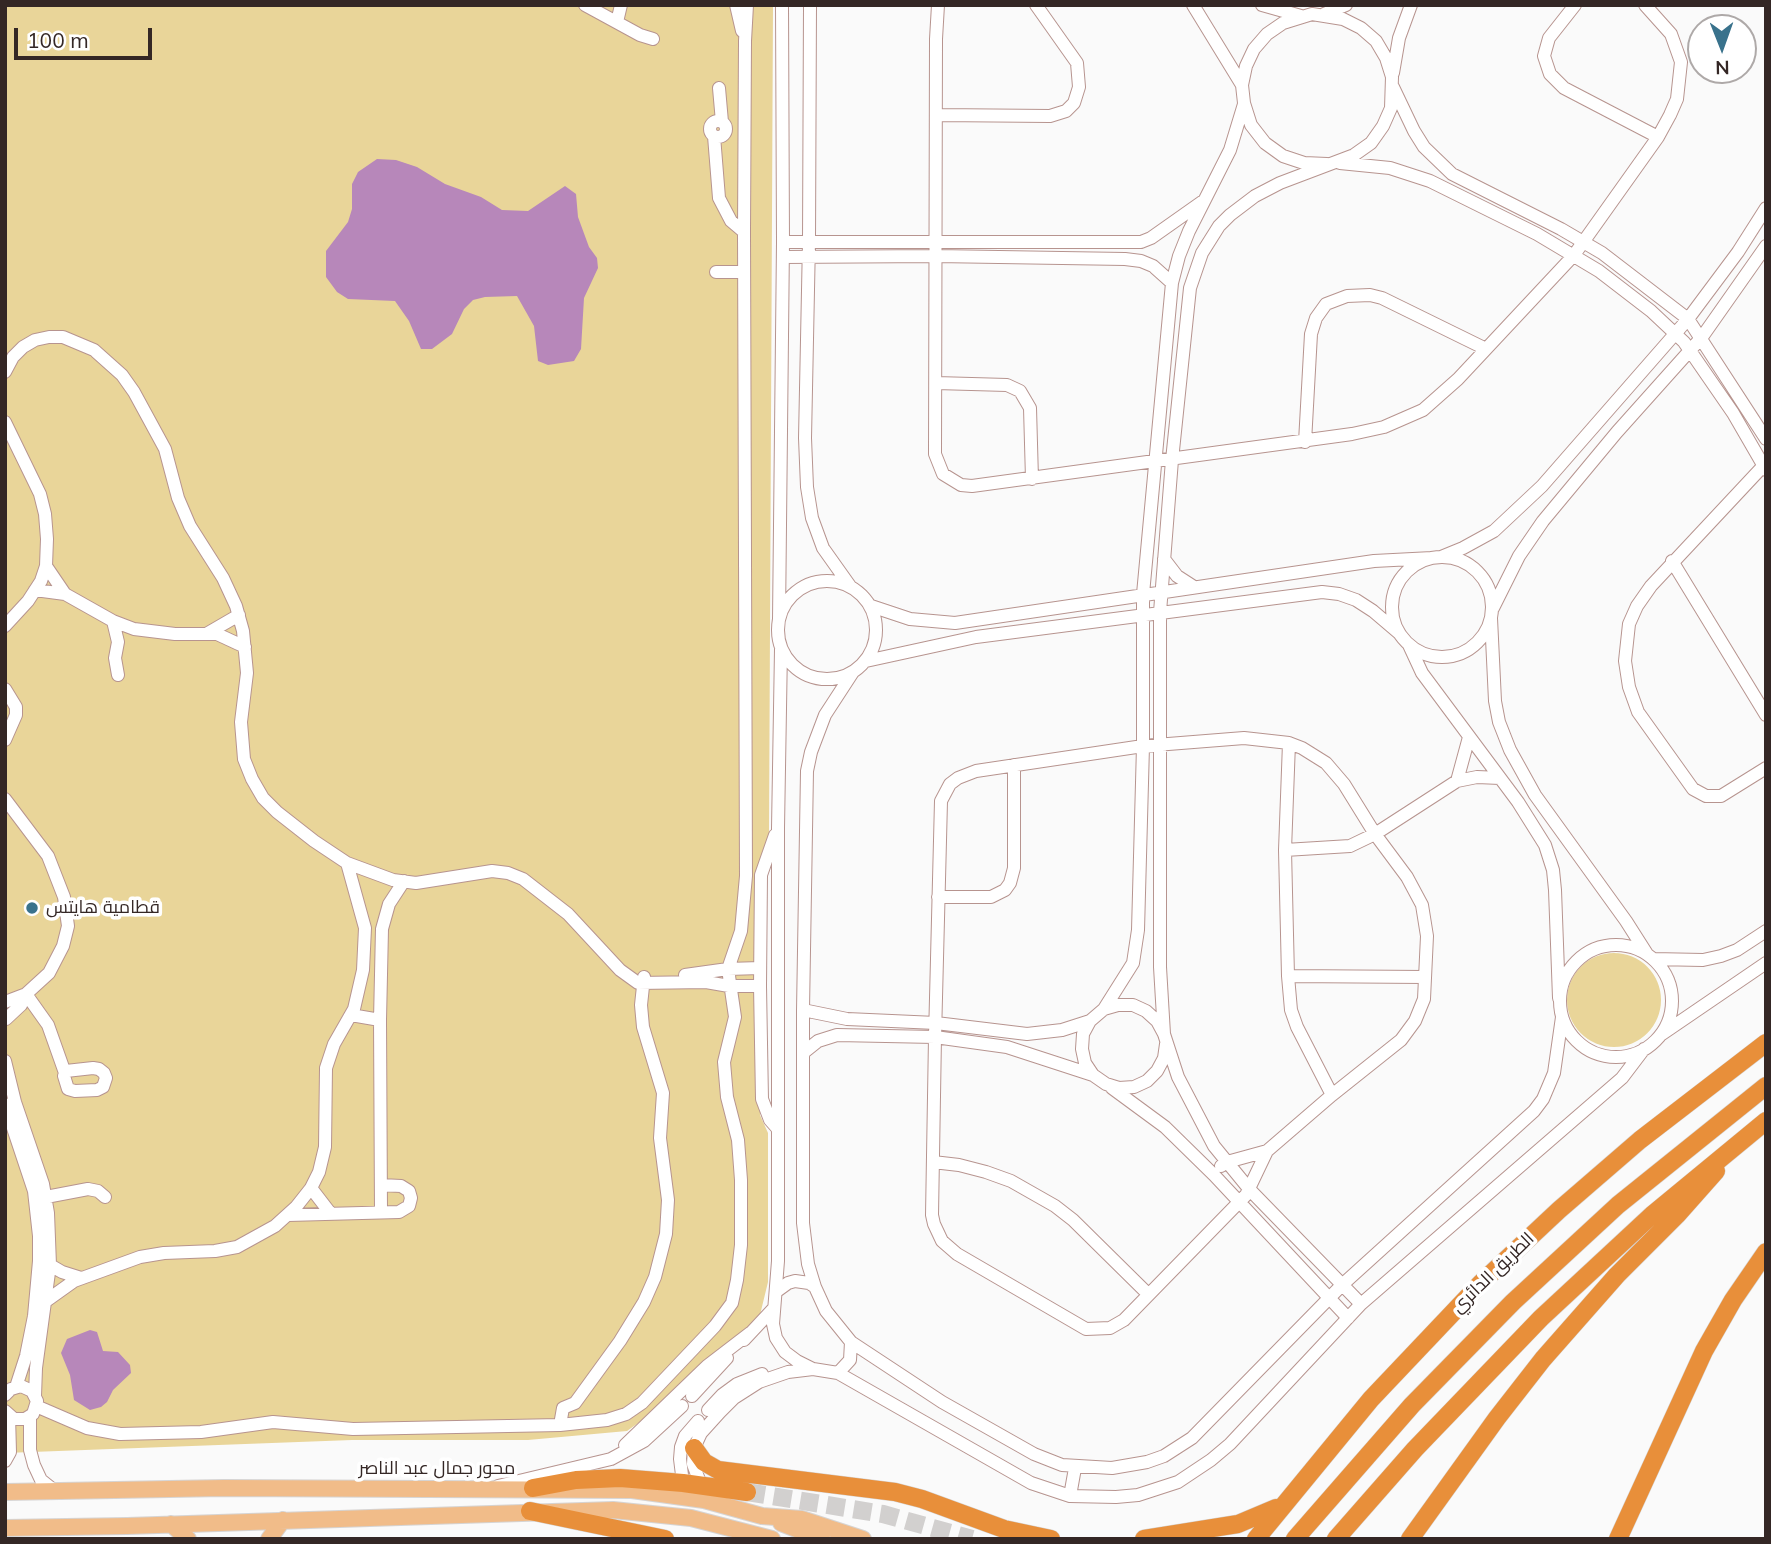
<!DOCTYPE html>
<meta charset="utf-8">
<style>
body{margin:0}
#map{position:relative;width:1771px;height:1544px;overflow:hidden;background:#fafafa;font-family:Mulish,sans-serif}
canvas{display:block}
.frame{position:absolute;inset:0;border:7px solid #342725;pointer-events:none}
.north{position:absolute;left:1687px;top:14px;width:70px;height:70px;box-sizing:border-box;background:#fff;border:2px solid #aea9a8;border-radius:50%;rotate:179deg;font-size:19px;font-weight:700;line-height:28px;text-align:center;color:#342725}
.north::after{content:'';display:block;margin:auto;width:24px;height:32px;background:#39728c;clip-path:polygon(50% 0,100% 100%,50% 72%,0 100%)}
.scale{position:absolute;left:14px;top:28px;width:138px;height:32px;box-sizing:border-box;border:4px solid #342725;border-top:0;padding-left:9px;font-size:21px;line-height:24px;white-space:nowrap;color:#342725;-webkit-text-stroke:5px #fff;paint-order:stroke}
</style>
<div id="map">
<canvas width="1771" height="1544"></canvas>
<div class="frame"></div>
<div class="north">N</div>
<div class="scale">100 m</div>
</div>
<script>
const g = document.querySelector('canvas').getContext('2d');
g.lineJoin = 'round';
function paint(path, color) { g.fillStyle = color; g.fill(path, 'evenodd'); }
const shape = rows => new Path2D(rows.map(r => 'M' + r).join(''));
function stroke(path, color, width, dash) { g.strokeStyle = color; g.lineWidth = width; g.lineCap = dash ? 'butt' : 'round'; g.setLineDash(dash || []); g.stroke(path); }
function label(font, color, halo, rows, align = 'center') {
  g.font = font + ' Mulish,Cairo,sans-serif'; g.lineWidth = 7; g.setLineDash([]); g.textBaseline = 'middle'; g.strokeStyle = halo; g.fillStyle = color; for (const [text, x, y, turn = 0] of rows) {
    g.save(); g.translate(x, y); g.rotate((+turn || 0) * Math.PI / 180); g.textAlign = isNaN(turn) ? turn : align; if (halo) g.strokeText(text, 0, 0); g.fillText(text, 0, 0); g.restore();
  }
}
paint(shape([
 [5,5,773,5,769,836,762,856,760,1115,768,1133,768,1282,760,1315,689,1387,627,1431,528,1440,352,1440,5,1453],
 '1567 1000a47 47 0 1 1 94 0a47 47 0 1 1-94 0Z'
]), '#e9d599');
paint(shape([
 [377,159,396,160,417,167,445,184,481,197,502,210,528,211,565,186,576,194,578,217,589,247,597,258,598,268,584,298,581,349,574,361,548,365,538,361,534,326,517,296,485,297,473,300,464,309,452,334,432,349,421,349,409,321,395,301,348,299,337,292,326,277,326,251,348,222,352,209,352,184,358,172],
 [90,1330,97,1332,103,1351,118,1352,130,1365,131,1373,113,1390,107,1402,101,1407,90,1410,74,1400,70,1375,61,1353,67,1339]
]), '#b787ba');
stroke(shape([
 [747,1492,883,1514,972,1539]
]), '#d2d0cf', 18, [18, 9]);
const minor = shape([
 [585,5,640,35,653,39],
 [736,5,742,31],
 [810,5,809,241,805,438,807,487,812,518,823,548,850,586],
 [938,5,936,39,935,454,943,474,961,485,972,486,1352,434,1384,427,1423,410,1458,379,1574,255,1658,137,1670,115,1677,99,1681,62,1671,34,1645,5],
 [1193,5,1242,85],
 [1262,5,1301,16],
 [1575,5,1549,38,1544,56,1550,74,1564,88,1658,137],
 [1324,14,1346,5],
 [617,22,621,5],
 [1393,73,1399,38,1411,5],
 [1393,87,1414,131,1424,147,1452,174,1561,229,1602,253,1688,319,1766,439],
 [719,88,722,122],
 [937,115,1050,116,1066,111,1074,103,1079,87,1077,63,1036,5],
 '710 129a8 8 0 1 1 16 0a8 8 0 1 1-16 0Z',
 [714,136,719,198,731,221,744,232],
 [1340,163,1390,168,1430,181,1537,234,1599,271,1651,311,1684,342,1733,413,1766,470],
 [783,242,1141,242,1151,238,1202,202],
 [783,257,936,256,1125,259,1141,261,1153,266,1172,283],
 [716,272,744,272],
 [5,372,13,357,23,347,35,340,49,337,63,337,94,350,122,375,134,392,165,449,178,498,190,526,223,578,236,606,243,631,247,673,241,722,244,759,252,779,263,798,277,812,314,841,347,863,393,880,416,883,492,871,508,873,523,879,568,914,620,970,638,983,706,982,729,986,760,986],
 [936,383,1007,385,1020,391,1030,408,1032,479],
 [5,422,40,494,45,514,47,539,46,566,41,581,28,601,5,626],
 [1305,442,1311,334,1316,318,1326,304,1347,296,1370,295,1382,298,1486,349],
 [1766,463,1651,586,1637,606,1629,624,1625,661,1629,687,1638,712,1693,789,1706,796,1721,796,1766,768],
 [1441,557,1463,548,1494,531,1542,486,1688,319,1738,252,1766,208],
 '1392 607a50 50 0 1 1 100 0a50 50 0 1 1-100 0Z',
 [1164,559,1177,576,1194,587],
 [1672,561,1766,715],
 [46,566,65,594],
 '778 630a49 49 0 1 1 98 0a49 49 0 1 1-98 0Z',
 [35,590,65,594,113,621,134,629,175,634,217,634,245,647],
 [871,606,910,619,955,623,1374,561,1432,558],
 [1493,608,1519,556,1543,521,1617,432,1702,337,1766,246],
 [1491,618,1495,701,1499,722,1510,750,1535,795,1626,921,1647,954],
 [779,620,783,242,782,5],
 [113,621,118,642,115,658,118,675],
 [208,633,239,615],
 [1409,645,1422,673,1518,802,1545,845,1553,870,1555,890,1559,998],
 [781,649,778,828,778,1261,773,1324,776,1338,785,1352,797,1361,813,1369,838,1373,1031,1483,1070,1496,1116,1497,1138,1495,1178,1482,1211,1460,1230,1444,1361,1304,1622,1078,1644,1049],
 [866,661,976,637,1322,592,1339,594,1356,600,1373,611,1400,634],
 [853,672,825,715,811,752,807,771,803,1010,803,1223,808,1264,815,1287,826,1311,851,1342,942,1402,1034,1454,1062,1465,1112,1468,1147,1462,1164,1456,1192,1438,1342,1285,1534,1111,1543,1099,1554,1073,1562,1017],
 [5,689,16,707,16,715,5,740],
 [1244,738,1289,743,1302,748,1326,763,1344,784,1375,834,1407,877,1422,905,1427,936,1424,999,1415,1021,1401,1040,1332,1095,1267,1151,1246,1195,1124,1320,1110,1328,1086,1329,957,1254,942,1241,934,1224,932,1215,935,1037,941,801,950,784,958,778,976,771,1143,746,1244,738],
 [1289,743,1285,850,1288,976,1291,1010,1297,1027,1332,1095],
 [1457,781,1469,737],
 [5,799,48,856,64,897,68,926,63,946,49,973,26,994,5,1002],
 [775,835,761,875,760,986,762,1099,770,1120,777,1128],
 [1285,850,1350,846,1375,834,1457,781,1477,777,1500,778],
 [938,897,991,897,1005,890,1010,883,1014,868,1014,765],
 '1560 1001a56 56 0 1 1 112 0a56 56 0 1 1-112 0Z',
 [1653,959,1703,960,1721,956,1737,950,1766,931],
 [685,975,728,969,760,968],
 [1288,976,1425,977],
 [26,994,48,1025,65,1073],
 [1104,1009,1133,963,1138,930,1143,746,1143,594,1172,283,1179,256,1189,231,1230,150,1244,104],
 [803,1010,847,1019,936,1023,1027,1034,1062,1030,1090,1021],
 [351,1015,380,1020],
 [6,1019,21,1005,26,994],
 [1164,1034,1160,967,1160,612,1172,460,1190,288,1202,253,1219,226,1230,215,1255,196,1280,183,1354,155,1371,143,1383,126,1391,108,1392,77,1386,58,1376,41,1361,28,1343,19,1312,14,1283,23,1267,34,1254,49,1246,66,1242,85,1244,103,1251,125,1265,143,1283,156,1304,163,1327,164],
 [1662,1034,1766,963],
 [1166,1044,1164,1058,1157,1071,1147,1081,1134,1087,1119,1088,1106,1084,1093,1075,1085,1063,1082,1049,1083,1034,1090,1021,1104,1009,1118,1005,1133,1005,1146,1011,1157,1021,1164,1034,1178,1077,1214,1146,1250,1190,1361,1304],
 [803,1053,818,1041,837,1035,935,1037,1007,1047,1093,1075],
 [5,1061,15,1102,43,1184,48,1213,50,1265,36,1368,35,1396],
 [93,1068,99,1069,104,1073,106,1078,103,1087,97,1090,75,1091,68,1089,64,1076,66,1071,93,1068],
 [1112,1088,1165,1127,1214,1175,1348,1318],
 [5,1104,34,1191,39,1236,39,1261,34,1316,26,1356,16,1387],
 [933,1162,959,1165,986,1172,1011,1181,1055,1206,1073,1220,1148,1294],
 [1221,1166,1227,1162,1267,1151],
 [311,1188,331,1214],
 [46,1197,88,1189,98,1191,105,1197],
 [381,1212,380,1020,382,929,389,904,404,881],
 [288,1215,399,1212,409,1206,411,1198,409,1191,401,1186,381,1185],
 [50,1265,62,1272,81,1278],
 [777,1291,788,1283,795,1281,809,1283,815,1287],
 [46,1301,74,1281,140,1257,164,1253,215,1251,237,1247,275,1226,296,1207,311,1188,319,1172,325,1147,326,1068,334,1044,354,1009,363,970,365,928,347,863],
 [744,1340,773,1309],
 [838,1373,850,1360,851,1342],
 [5,1395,11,1389,21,1386,32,1391,37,1401,33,1414,25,1419,14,1419,5,1411],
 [692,1396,727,1358],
 [36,1406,87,1428,120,1434,201,1432,273,1422,353,1429,560,1425,607,1420,626,1414,642,1403,715,1326,732,1303,737,1280,741,1245,741,1180,738,1140,727,1097,724,1062,735,1017,728,969,741,931,746,876,744,232,745,41,747,5],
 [708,1410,722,1395,737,1384,762,1374],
 [30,1416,30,1450,34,1465,41,1480,56,1492],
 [560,1425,563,1408,575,1403,620,1341,644,1302,655,1277,666,1234,668,1200,660,1138,663,1093,643,1027,641,1005,644,977],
 [625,1445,707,1366,750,1333],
 [5,1461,10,1452,9,1416],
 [683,1483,680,1459,681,1447,685,1436,698,1421],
 [701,1485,693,1464,694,1448,701,1433,720,1412,734,1398,759,1382,788,1372,813,1369],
 [498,1486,611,1459,644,1441,682,1406],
 [1070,1496,1075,1468]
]);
const major = shape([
 [5,1492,224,1488,632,1490,704,1500,762,1516,802,1519,863,1539],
 [781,1523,822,1539],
 [171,1524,188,1539],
 [5,1528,127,1526,613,1510,691,1518,772,1539],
 [269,1539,283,1520]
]);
const highway = shape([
 [694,1448,704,1462,718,1470,895,1492,922,1499,1004,1529,1051,1539],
 [533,1488,576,1480,620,1478,683,1483,747,1492],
 [530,1511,665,1539],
 [1144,1539,1238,1524,1276,1508],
 [1256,1539,1371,1399,1481,1283,1559,1210,1640,1140,1766,1043],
 [1295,1539,1412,1405,1513,1302,1618,1205,1766,1086],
 [1336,1539,1415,1449,1541,1318,1652,1215,1766,1121],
 [1410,1539,1497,1418,1543,1359,1617,1275,1677,1215,1716,1171],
 [1618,1539,1704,1351,1733,1300,1766,1252]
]);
stroke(minor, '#b7948f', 14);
stroke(major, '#d6d4d3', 18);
stroke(highway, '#d6d4d3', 19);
stroke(minor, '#fff', 12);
stroke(major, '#f1bc89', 16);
stroke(highway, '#e88f3a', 18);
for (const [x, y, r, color] of [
 [32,908,7,"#39728c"]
]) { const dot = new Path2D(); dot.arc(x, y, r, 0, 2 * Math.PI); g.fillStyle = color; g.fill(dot); stroke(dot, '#fff', 2.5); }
label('18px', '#342725', '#fff', [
 ["قطامية هايتس",46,908]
], 'left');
label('18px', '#342725', '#fff', [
 ["الطريق الدائري",1493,1273,-44],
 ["محور جمال عبد الناصر",437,1469]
]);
</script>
